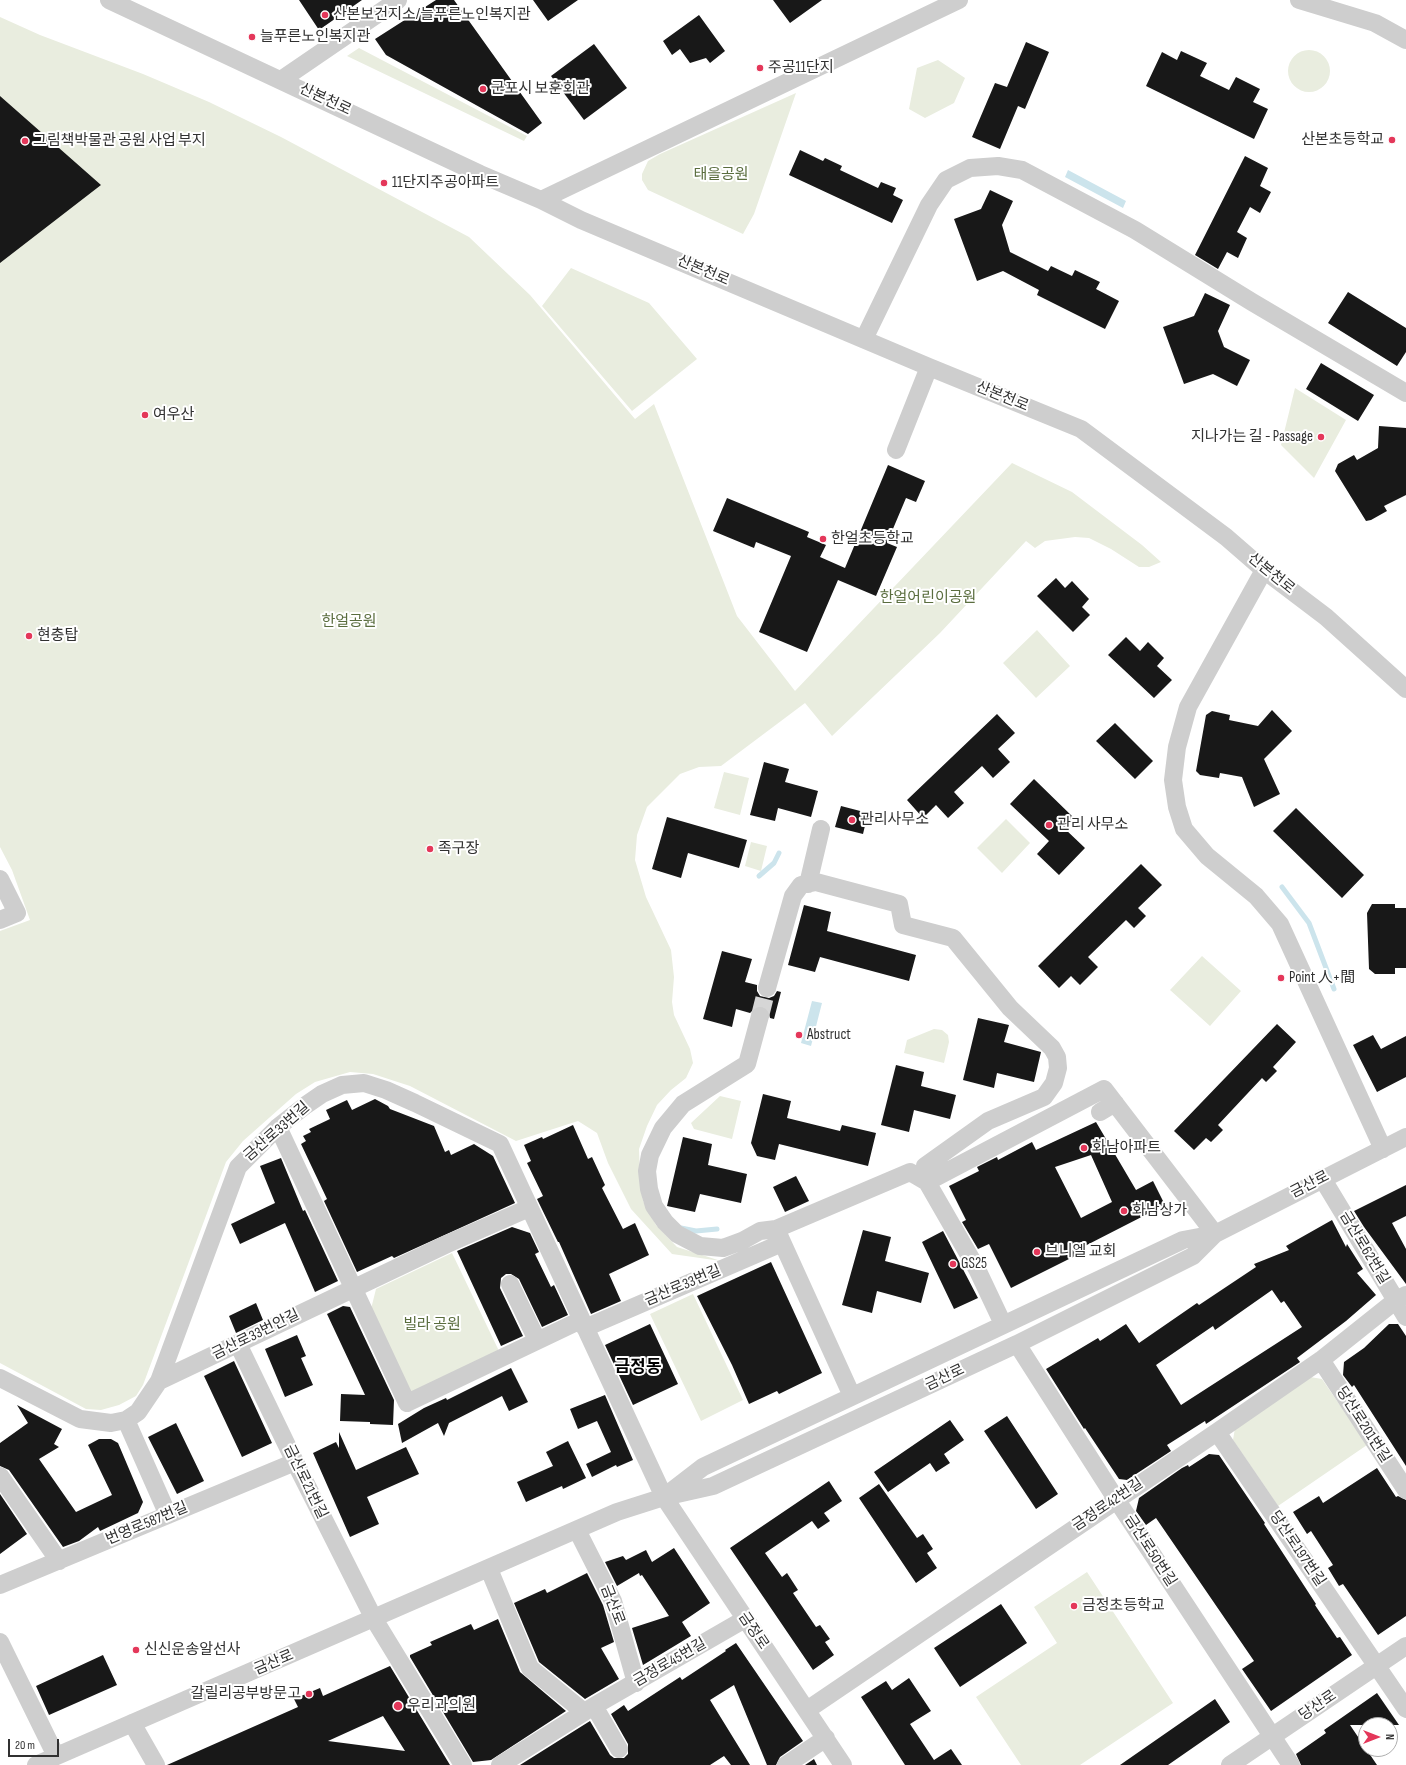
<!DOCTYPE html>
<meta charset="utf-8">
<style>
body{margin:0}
#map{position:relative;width:1406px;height:1765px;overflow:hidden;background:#fff;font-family:"Sofia Sans Condensed",sans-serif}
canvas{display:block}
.north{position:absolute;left:1358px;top:1717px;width:40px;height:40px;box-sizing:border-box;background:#fff;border:1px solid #adadad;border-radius:50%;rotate:90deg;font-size:11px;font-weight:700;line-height:16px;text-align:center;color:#313131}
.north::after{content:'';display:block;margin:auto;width:14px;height:18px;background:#e4375a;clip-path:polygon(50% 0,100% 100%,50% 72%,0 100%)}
.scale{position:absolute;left:8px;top:1739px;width:51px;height:18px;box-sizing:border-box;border:2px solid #313131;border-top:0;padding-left:5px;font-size:12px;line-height:14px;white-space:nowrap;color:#313131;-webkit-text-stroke:3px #fff;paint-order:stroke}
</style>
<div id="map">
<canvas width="1406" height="1765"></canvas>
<div class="north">N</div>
<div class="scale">20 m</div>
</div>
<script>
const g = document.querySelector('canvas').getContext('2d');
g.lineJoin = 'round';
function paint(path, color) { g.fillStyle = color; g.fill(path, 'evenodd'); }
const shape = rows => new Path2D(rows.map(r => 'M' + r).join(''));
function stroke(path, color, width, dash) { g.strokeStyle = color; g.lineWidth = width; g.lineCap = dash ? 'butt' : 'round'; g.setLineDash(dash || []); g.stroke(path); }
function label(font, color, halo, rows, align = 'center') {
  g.font = font + ' "Sofia Sans Condensed","Noto Sans KR",sans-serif'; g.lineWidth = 4; g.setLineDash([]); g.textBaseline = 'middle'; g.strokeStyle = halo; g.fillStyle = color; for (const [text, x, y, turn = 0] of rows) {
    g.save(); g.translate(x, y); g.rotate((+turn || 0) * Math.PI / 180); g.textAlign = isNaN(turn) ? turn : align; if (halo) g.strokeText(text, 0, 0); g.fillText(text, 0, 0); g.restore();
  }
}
paint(shape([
 [0,17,40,35,143,74,209,102,281,137,469,237,530,295,635,419,654,404,737,616,795,691,1012,463,1072,492,1142,545,1161,562,1149,567,1139,567,1111,549,1089,538,1075,537,1045,541,1035,548,1026,541,940,633,832,736,805,703,721,766,699,767,680,774,647,807,637,835,635,860,646,897,671,950,674,977,672,1002,674,1015,690,1049,693,1063,686,1078,671,1090,657,1105,647,1126,639,1149,640,1176,643,1201,656,1225,677,1247,721,1261,672,1254,631,1209,608,1163,597,1133,578,1121,516,1141,410,1086,373,1074,350,1072,315,1082,296,1094,243,1141,226,1162,143,1385,136,1396,119,1405,101,1410,86,1409,0,1363,0,931,30,920,12,870,0,847],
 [359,48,527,136,524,141,347,56],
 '1288 71a21 21 0 1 1 42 0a21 21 0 1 1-42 0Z',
 [938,60,965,78,954,103,925,118,909,109,917,68],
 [796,93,754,214,743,234,648,190,642,180,642,174,648,161,660,154],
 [571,268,649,303,697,359,632,411,542,306],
 [1295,388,1346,420,1314,478,1281,445],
 [1037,630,1070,666,1036,698,1003,663],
 [724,772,749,778,740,815,714,808],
 [1006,819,1030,843,1002,873,977,848],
 [751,842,767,846,761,871,745,866],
 [1202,956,1241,991,1210,1026,1170,990],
 [934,1029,942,1030,948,1035,949,1042,944,1063,904,1053,907,1040],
 [720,1096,741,1101,732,1139,694,1129,691,1123],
 [452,1253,499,1351,411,1394,371,1309,376,1289],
 [693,1294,743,1400,701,1421,650,1314],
 [1310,1377,1322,1379,1367,1445,1278,1506,1233,1440,1235,1428],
 [1087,1572,1173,1703,1080,1765,1021,1765,976,1697,1057,1643,1034,1607]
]), '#e9eddf');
paint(shape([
 [1068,170,1126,201,1123,208,1065,177],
 [812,1001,822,1003,811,1046,801,1043]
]), '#cce4ec');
stroke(shape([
 [759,876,774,863,779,853],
 [1282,887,1309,923,1334,989],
 [681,1228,696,1231,717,1229]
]), '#cce4ec', 5);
paint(shape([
 [299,0,362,0,319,30],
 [436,0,454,0,542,123,528,134,386,55,375,39],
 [533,0,578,0,548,21],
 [773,0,822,0,790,23],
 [699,15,725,51,710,63,706,58,690,63,680,49,672,55,663,41],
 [1026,42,1049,52,1025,109,1018,106,1000,149,972,137,995,83,1007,87],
 [594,44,627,88,584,120,551,76],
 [1181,51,1207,63,1200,76,1229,90,1236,77,1260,89,1253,102,1268,109,1254,139,1146,86,1162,52,1177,60],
 [0,96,101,185,0,263],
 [800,150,823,161,825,158,842,166,840,170,878,188,881,182,896,188,893,195,903,200,892,223,789,175],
 [1245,156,1268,168,1260,186,1271,192,1260,213,1250,207,1237,232,1247,238,1238,258,1227,252,1218,269,1195,255],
 [990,190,1013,201,1002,225,1010,252,1048,271,1051,266,1072,276,1075,270,1100,282,1096,289,1119,301,1105,329,1037,295,1039,290,1003,271,977,281,954,219,981,209],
 [1348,292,1406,328,1406,352,1397,366,1328,323],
 [1205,293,1230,305,1218,331,1224,347,1250,360,1237,386,1213,374,1184,384,1163,327,1194,316],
 [1321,363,1374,395,1358,421,1306,389],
 [1379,426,1406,428,1406,495,1384,506,1387,511,1371,520,1366,521,1335,471,1338,464,1354,455,1357,460,1378,448],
 [888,465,925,481,916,502,906,498,887,543,897,547,876,596,838,580,807,652,759,632,791,556,756,542,754,548,713,531,727,498,809,532,807,537,826,545,820,557,845,568],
 [1056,578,1065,588,1072,581,1089,599,1082,607,1090,615,1073,632,1037,596],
 [1126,637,1140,651,1148,642,1164,658,1157,666,1172,680,1154,698,1108,655],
 [1272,710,1292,731,1264,759,1280,794,1254,807,1242,777,1220,773,1219,778,1200,775,1196,771,1206,715,1212,711,1230,715,1229,720,1258,726],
 [997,714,1015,733,998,749,1010,762,993,778,982,766,954,792,964,803,948,818,936,805,923,818,907,800],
 [1115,723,1153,761,1135,779,1096,741],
 [764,762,789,769,785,782,818,791,811,817,778,808,775,821,750,815],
 [1034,779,1074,818,1064,828,1085,848,1059,875,1037,854,1049,841,1010,804],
 [841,806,868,813,863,834,835,827],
 [1296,808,1364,875,1342,898,1273,831],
 [667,817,747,840,739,868,688,853,681,878,652,869],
 [1141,864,1162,885,1138,908,1146,916,1134,928,1126,920,1088,957,1098,967,1080,985,1071,976,1059,988,1038,966],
 [1372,904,1395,904,1395,908,1406,908,1406,968,1395,968,1395,974,1375,974,1369,969,1367,913],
 [804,905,831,912,827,931,916,955,909,981,820,957,815,972,788,965],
 [722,951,752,959,745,982,757,985,757,991,760,996,769,998,774,996,777,991,781,992,774,1019,770,1018,768,1009,762,1006,757,1006,750,1013,736,1009,732,1027,703,1019],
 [978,1018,1009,1025,1004,1042,1041,1052,1034,1082,997,1073,994,1088,963,1080],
 [1277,1024,1296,1042,1273,1067,1277,1071,1266,1082,1262,1078,1218,1125,1223,1130,1211,1142,1206,1138,1194,1150,1174,1131],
 [1373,1035,1381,1049,1406,1036,1406,1077,1377,1092,1353,1045],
 [896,1065,924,1072,921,1086,956,1095,950,1119,914,1110,909,1132,881,1125],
 [763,1094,791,1101,787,1118,840,1131,842,1125,876,1133,868,1166,779,1144,775,1160,757,1156,751,1143],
 [375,1099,388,1106,390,1109,434,1126,445,1152,449,1150,451,1155,474,1144,493,1156,515,1203,394,1258,392,1256,357,1272,324,1201,327,1199,301,1144,306,1141,303,1136,311,1132,309,1129,330,1119,326,1110,347,1100,352,1110],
 [1096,1122,1136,1190,1153,1181,1165,1205,1079,1249,1081,1253,1011,1288,989,1244,978,1249,962,1222,966,1220,949,1186,979,1171,977,1167,997,1157,998,1160,1032,1142,1036,1150],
 [1091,1155,1112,1202,1081,1218,1055,1167],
 [573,1125,588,1159,592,1157,605,1185,602,1188,623,1229,635,1223,649,1255,609,1274,621,1301,591,1314,559,1242,558,1242,555,1236,537,1199,543,1196,527,1163,531,1161,524,1145,542,1137,543,1139],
 [683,1137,712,1144,708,1165,747,1174,741,1203,700,1194,695,1212,667,1206],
 [281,1158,303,1211,305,1210,338,1281,315,1292,285,1223,240,1244,231,1224,275,1203,260,1166],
 [796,1176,809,1201,785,1212,773,1187],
 [1406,1185,1406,1216,1392,1223,1406,1249,1406,1284,1364,1227,1354,1211],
 [1332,1220,1346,1247,1347,1244,1363,1269,1357,1273,1376,1295,1346,1321,1297,1358,1300,1362,1206,1424,1205,1421,1167,1445,1171,1451,1127,1480,1119,1479,1085,1428,1084,1429,1046,1369,1098,1338,1100,1341,1126,1324,1139,1343,1197,1303,1199,1305,1256,1267,1254,1264,1289,1250,1286,1246],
 [1272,1290,1281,1303,1284,1301,1302,1327,1181,1405,1156,1365,1213,1326,1215,1330],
 [512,1227,530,1233,539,1252,535,1254,551,1287,554,1285,568,1315,542,1327,519,1279,511,1274,506,1274,501,1278,500,1288,523,1336,501,1346,457,1251],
 [863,1230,891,1237,885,1261,929,1273,921,1303,877,1291,872,1313,842,1305],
 [943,1231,978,1298,954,1309,922,1242],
 [771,1262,822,1373,779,1394,777,1391,749,1404,732,1365,697,1296],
 [256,1303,263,1320,236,1333,229,1316],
 [343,1306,350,1307,394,1400,393,1425,370,1424,370,1422,340,1421,341,1394,365,1395,327,1314],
 [650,1324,678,1384,633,1405,605,1345],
 [1389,1324,1398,1324,1406,1336,1406,1466,1354,1385,1352,1387,1343,1375,1344,1362,1364,1348],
 [297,1335,306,1356,301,1358,313,1385,285,1397,265,1349],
 [234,1361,272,1443,242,1457,204,1376],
 [511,1368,528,1402,509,1411,502,1396,449,1423,444,1436,438,1423,402,1443,398,1424,424,1408,446,1398,447,1400],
 [605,1395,633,1460,617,1467,616,1465,592,1477,586,1464,611,1452,597,1421,578,1429,570,1409],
 [17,1405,62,1429,54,1444,59,1447,39,1459,76,1512,112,1495,88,1445,99,1439,111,1439,118,1443,143,1502,138,1513,100,1531,98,1527,79,1541,63,1547,9,1470,0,1466,0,1443,28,1423],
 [1007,1416,1058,1494,1036,1509,984,1431],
 [950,1420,964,1440,944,1454,950,1463,936,1472,930,1463,888,1492,874,1472],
 [176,1423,204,1481,177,1494,148,1437],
 [339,1432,356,1470,406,1447,419,1474,367,1497,379,1524,350,1537,313,1453,336,1442,339,1448],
 [568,1441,586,1478,563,1489,562,1486,526,1502,517,1482,553,1466,546,1452],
 [1209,1454,1219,1455,1265,1523,1264,1524,1316,1604,1315,1605,1337,1638,1340,1637,1352,1655,1271,1711,1242,1669,1254,1661,1156,1518,1146,1525,1136,1511,1139,1498,1182,1468,1188,1465,1189,1467],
 [1377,1468,1396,1497,1398,1496,1406,1500,1406,1616,1378,1635,1343,1584,1339,1586,1328,1568,1333,1565,1311,1531,1307,1534,1293,1512,1319,1496,1323,1503],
 [829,1481,842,1501,824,1513,830,1521,818,1529,812,1521,765,1553,782,1577,787,1573,798,1590,793,1593,816,1627,820,1625,830,1639,825,1642,834,1655,813,1670,730,1548],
 [879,1484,917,1538,923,1534,933,1549,927,1553,937,1568,916,1583,859,1498],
 [0,1494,27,1534,0,1554],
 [674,1548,710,1603,682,1622,691,1636,643,1665,632,1628,669,1616,642,1575,640,1576,639,1573,617,1586,605,1562,623,1556,626,1560,646,1550,652,1562],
 [587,1573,603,1605,614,1642,601,1648,619,1679,585,1699,539,1662,514,1603,545,1589,547,1593],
 [1001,1604,1027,1643,960,1687,934,1648],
 [498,1619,520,1672,566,1711,491,1760,473,1762,410,1657,410,1655,432,1645,430,1642,471,1624,474,1630],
 [736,1643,803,1741,780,1757,776,1765,767,1765,734,1685,710,1700,750,1765,731,1765,724,1756,710,1765,520,1765,590,1721,610,1755,614,1758,624,1758,628,1754,628,1744,611,1714,624,1705,628,1711,680,1677,682,1680,726,1651,725,1650],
 [103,1655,117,1685,49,1715,36,1686],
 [390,1666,450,1765,167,1765,298,1707,294,1699,320,1688,323,1696],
 [383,1716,405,1751,328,1741],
 [909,1678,931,1711,910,1724,934,1760,951,1749,962,1765,905,1765,861,1697,886,1681,892,1690],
 [1377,1693,1399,1725,1350,1725,1377,1765,1301,1765,1296,1754,1326,1733,1324,1730],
 [1215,1699,1230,1722,1168,1765,1120,1765],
 [814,1759,817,1765,805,1765]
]), '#181818');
stroke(shape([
 [760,1016,767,988]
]), '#d6d6d6', 18, [18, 9]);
stroke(shape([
 [109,0,480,174,541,200,581,220,929,367,1081,429,1226,537,1264,570,1326,617,1406,689],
 [1299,0,1375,23,1406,40],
 [281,80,398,0],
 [541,200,959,0],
 [864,339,929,205,946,180,970,168,998,166,1022,170,1135,230,1252,302,1406,393],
 [896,450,929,367],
 [1264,570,1188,707,1177,747,1173,780,1177,807,1184,829,1207,856,1256,896,1280,924,1383,1149],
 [0,879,17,913,0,920],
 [808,884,821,829],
 [767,988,793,896,801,885,816,882,899,904,903,925,953,938,1010,1008,1052,1048,1057,1057,1058,1068,1054,1083,1044,1097,988,1121,925,1166,927,1182,977,1269,1003,1324],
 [760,1016,747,1064,683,1104,663,1128,650,1155,647,1171,649,1189,654,1206,665,1222,677,1234,700,1246,723,1248,742,1241,760,1231,776,1229,910,1172,927,1182,1104,1089,1215,1234],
 [1100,1112,1115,1103],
 [278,1127,407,1403,581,1320],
 [1322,1178,1406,1317],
 [777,1231,852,1396],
 [510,1284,537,1340],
 [585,1328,782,1243],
 [238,1344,295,1462,374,1619,463,1765],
 [1017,1344,1116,1499,1291,1765],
 [1321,1360,1406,1490],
 [0,1378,80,1419,111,1423,126,1420,138,1412,159,1381,238,1167,278,1127,306,1105,322,1094,342,1085,364,1083,386,1090,415,1103,500,1144,664,1497,843,1765],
 [159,1381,447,1244,529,1208],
 [126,1420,168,1515],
 [1217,1432,1406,1709],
 [0,1476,59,1561],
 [668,1494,703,1467,1183,1240,1215,1234,1406,1137],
 [577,1530,613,1601,636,1683],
 [489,1569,530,1668,584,1712],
 [0,1585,295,1462],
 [0,1642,56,1756],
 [594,1706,619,1749],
 [807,1710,1217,1432,1321,1360,1395,1301,1406,1295],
 [132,1723,156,1765],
 [36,1765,617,1512,664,1497,713,1486,1017,1344,1193,1256,1215,1234],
 [500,1765,594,1706,745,1619],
 [786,1765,826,1738],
 [1230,1765,1406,1646]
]), '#cecece', 18);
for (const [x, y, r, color] of [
 [325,15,4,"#e4375a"],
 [252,37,4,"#e4375a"],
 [760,68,4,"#e4375a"],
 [483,89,4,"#e4375a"],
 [1392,140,4,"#e4375a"],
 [25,141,4,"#e4375a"],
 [384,183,4,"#e4375a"],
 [145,415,4,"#e4375a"],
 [1321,437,4,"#e4375a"],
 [823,539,4,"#e4375a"],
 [29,636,4,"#e4375a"],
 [852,820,4,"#e4375a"],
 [1049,825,4,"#e4375a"],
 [430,849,4,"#e4375a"],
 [1281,978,4,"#e4375a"],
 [799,1035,4,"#e4375a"],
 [1084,1148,4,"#e4375a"],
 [1124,1211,4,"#e4375a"],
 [1037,1252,4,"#e4375a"],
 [953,1264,4,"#e4375a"],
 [1074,1606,4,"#e4375a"],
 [136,1650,4,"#e4375a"],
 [309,1694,4,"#e4375a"],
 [398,1706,5,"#e4375a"]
]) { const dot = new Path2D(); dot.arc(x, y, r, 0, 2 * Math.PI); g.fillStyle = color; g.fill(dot); stroke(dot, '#fff', 1.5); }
label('15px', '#313131', '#fff', [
 ["산본보건지소/늘푸른노인복지관",333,15],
 ["늘푸른노인복지관",260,37],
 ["주공11단지",768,68],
 ["군포시 보훈회관",491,89],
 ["산본초등학교",1384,140,"right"],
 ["그림책박물관 공원 사업 부지",33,141],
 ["11단지주공아파트",392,183],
 ["여우산",153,415],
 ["지나가는 길 - Passage",1313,437,"right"],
 ["한얼초등학교",831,539],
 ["현충탑",37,636],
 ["관리사무소",860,820],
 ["관리 사무소",1057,825],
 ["족구장",438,849],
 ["Point 人+間",1289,978],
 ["Abstruct",807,1035],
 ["화남아파트",1092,1148],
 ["화남상가",1132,1211],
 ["브니엘 교회",1045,1252],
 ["GS25",961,1264],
 ["금정초등학교",1082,1606],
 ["신신운송알선사",144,1650],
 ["갈릴리공부방문고",301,1694,"right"],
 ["우리과의원",407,1706]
], 'left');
label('15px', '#313131', '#fff', [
 ["산본천로",325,100,25],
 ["산본천로",703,271,23],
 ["산본천로",1002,397,22],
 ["산본천로",1271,574,39],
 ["금산로33번길",277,1132,-41],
 ["금산로",1310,1185,-27],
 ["금산로62번길",1364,1248,59],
 ["금산로33번길",683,1286,-23],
 ["금산로33번안길",256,1335,-26],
 ["금산로",945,1378,-25],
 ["당산로201번길",1363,1425,57],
 ["금산로21번길",305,1482,64],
 ["금정로42번길",1108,1505,-34],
 ["번영로587번길",147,1524,-23],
 ["당산로197번길",1297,1549,56],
 ["금산로50번길",1150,1551,57],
 ["금산로",612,1605,69],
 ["금정로",753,1631,56],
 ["금산로",274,1663,-23],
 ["금정로45번길",670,1663,-30],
 ["당산로",1318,1706,-34]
]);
label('15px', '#5a6d3e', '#fff', [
 ["태을공원",721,175],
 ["한얼어린이공원",928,598],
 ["한얼공원",349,622],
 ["빌라 공원",432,1325]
]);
label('bold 17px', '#000', '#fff', [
 ["금정동",638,1368]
]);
</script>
